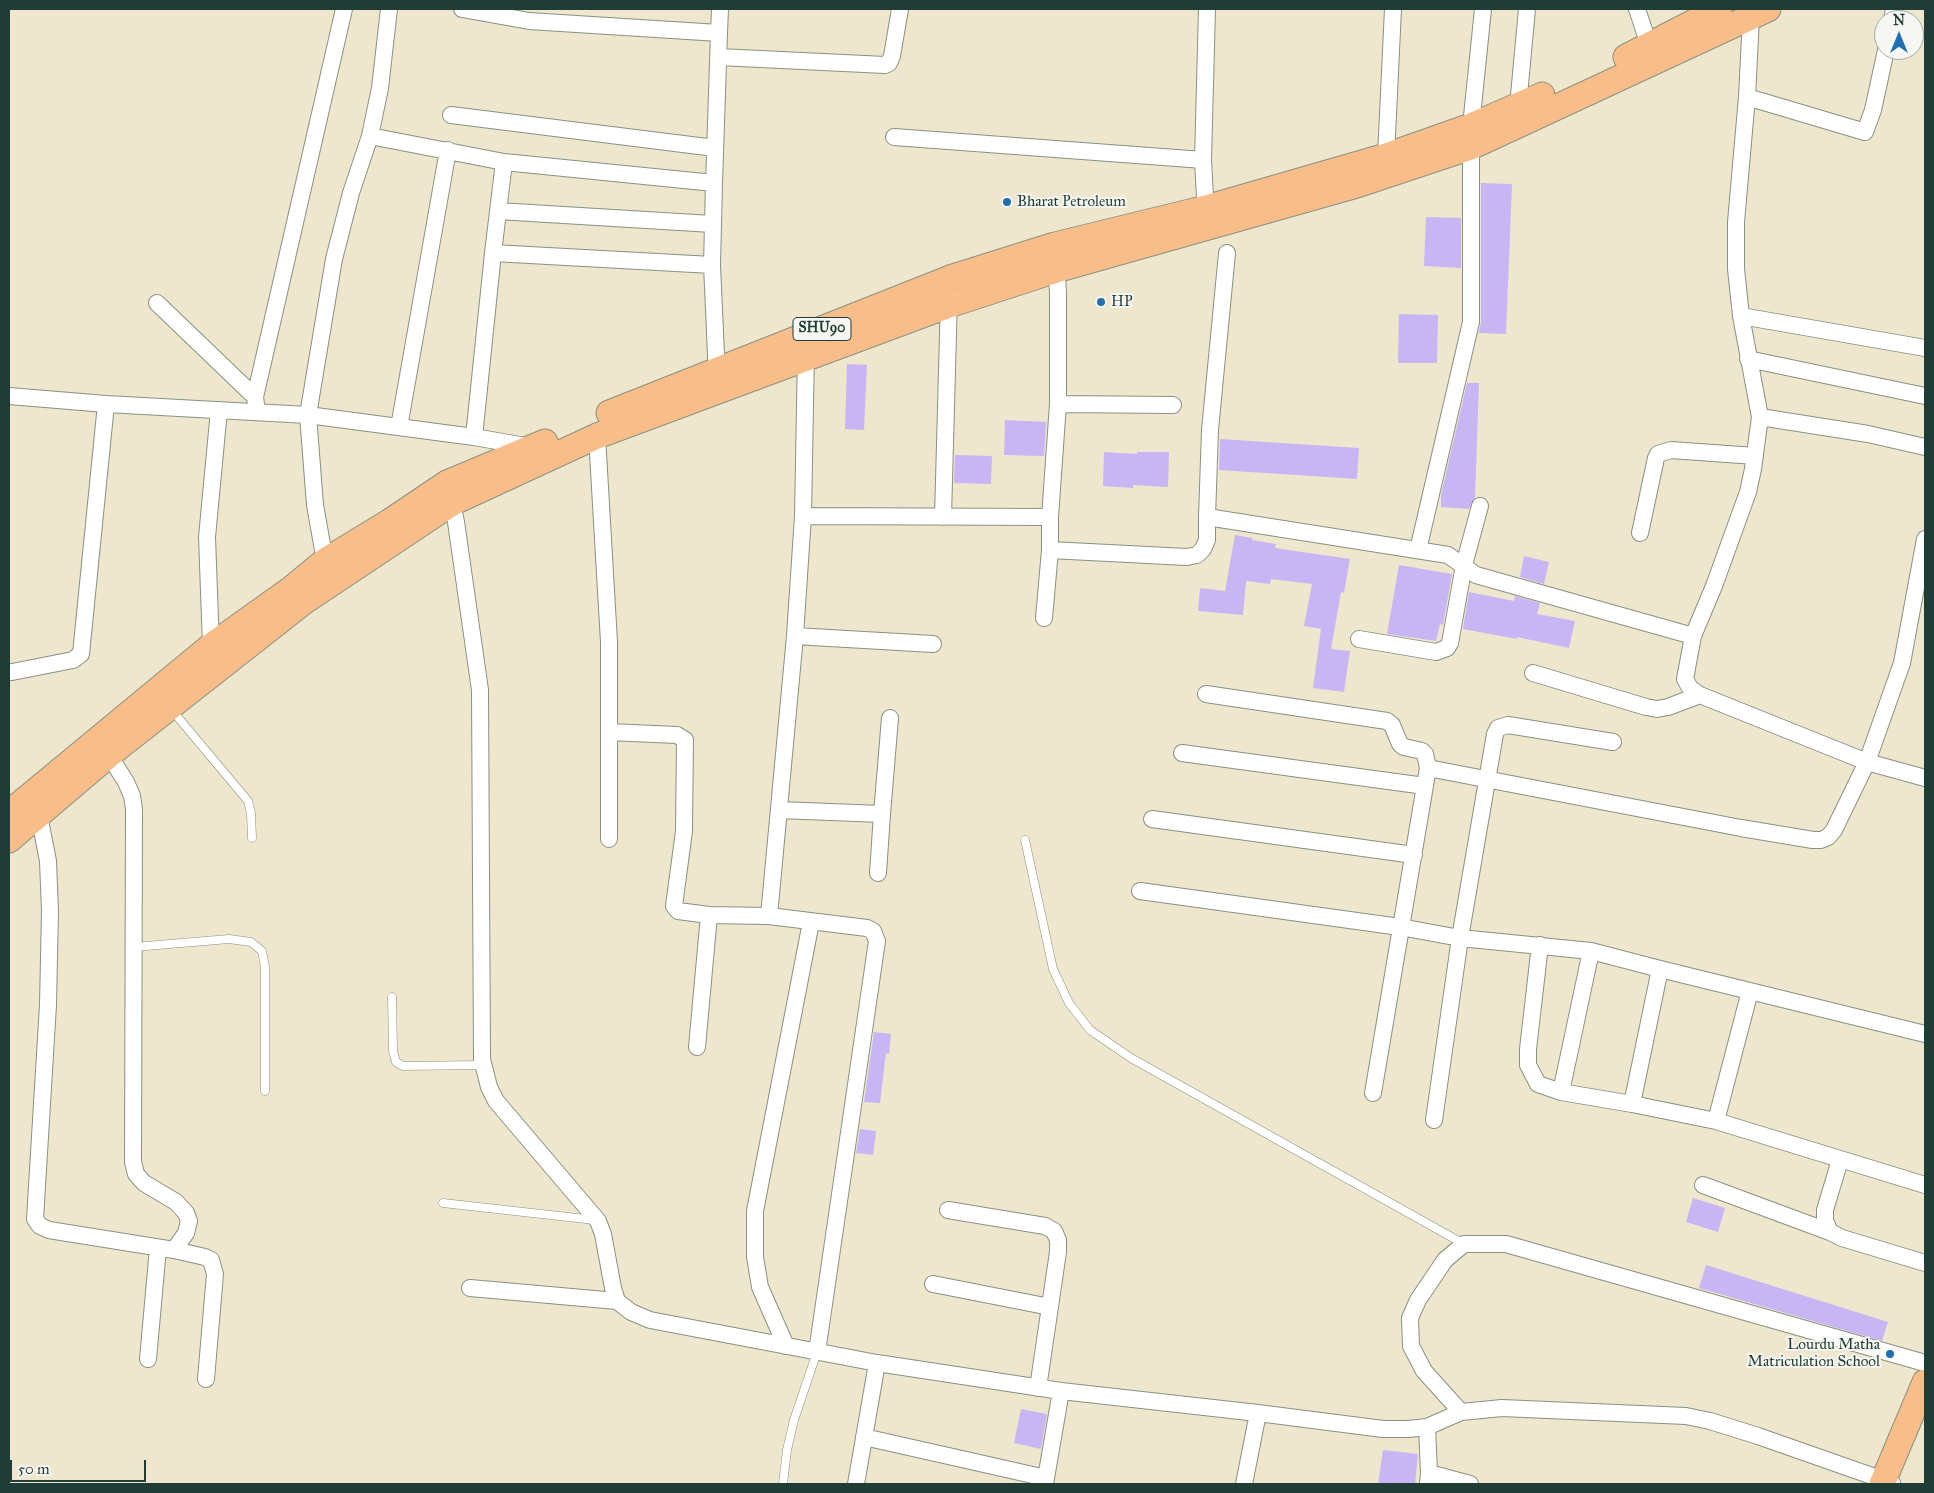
<!DOCTYPE html>
<style>
body{margin:0}
#map{position:relative;width:1934px;height:1493px;overflow:hidden;background:#efe6ce;font-family:"IM FELL Great Primer",serif}
canvas{display:block}
.frame{position:absolute;inset:0;border:10px solid #1f3d34;pointer-events:none}
.north{position:absolute;left:1874px;top:10px;width:50px;height:50px;box-sizing:border-box;background:#f6f6f2;border:1px solid #a0aca6;border-radius:50%;rotate:0deg;font-size:14px;font-weight:700;line-height:20px;text-align:center;color:#1f3d34}
.north::after{content:'';display:block;margin:auto;width:18px;height:22px;background:#1f6fb2;clip-path:polygon(50% 0,100% 100%,50% 72%,0 100%)}
.scale{position:absolute;left:10px;top:1460px;width:136px;height:22px;box-sizing:border-box;border:2px solid #1f3d34;border-top:0;padding-left:6px;font-size:15px;line-height:18px;white-space:nowrap;color:#1f3d34;-webkit-text-stroke:4px #f6f6f2;paint-order:stroke}
</style>
<div id="map">
<canvas width="1934" height="1493"></canvas>
<div class="frame"></div>
<div class="north">N</div>
<div class="scale">50 m</div>
</div>
<script>
const g = document.querySelector('canvas').getContext('2d');
g.lineJoin = 'round';
function paint(path, color) { g.fillStyle = color; g.fill(path, 'evenodd'); }
const shape = rows => new Path2D(rows.map(r => 'M' + r).join(''));
function stroke(path, color, width, dash) { g.strokeStyle = color; g.lineWidth = width; g.lineCap = dash ? 'butt' : 'round'; g.setLineDash(dash || []); g.stroke(path); }
function label(font, color, halo, rows, align = 'center') {
  g.font = font + ' "IM FELL Great Primer",serif'; g.lineWidth = 4; g.setLineDash([]); g.textBaseline = 'middle'; g.strokeStyle = halo; g.fillStyle = color; for (const [text, x, y, turn = 0] of rows) {
    g.save(); g.translate(x, y); g.rotate((+turn || 0) * Math.PI / 180); g.textAlign = isNaN(turn) ? turn : align; if (halo) g.strokeText(text, 0, 0); g.fillText(text, 0, 0); g.restore();
  }
}
paint(shape([
 [1481,183,1512,184,1506,334,1479,333,1481,322],
 [1426,217,1461,218,1461,268,1424,266],
 [1399,314,1438,315,1437,363,1398,363],
 [847,364,867,365,864,430,845,429],
 [1467,383,1479,383,1475,498,1469,509,1441,507,1441,495],
 [1005,420,1046,422,1044,456,1004,455],
 [1220,439,1359,448,1357,479,1219,470],
 [1104,452,1137,454,1137,452,1169,452,1168,487,1133,485,1133,488,1103,486],
 [955,455,992,456,991,484,954,483],
 [1235,535,1252,538,1252,540,1276,544,1275,548,1350,559,1344,593,1341,592,1331,649,1350,651,1344,692,1313,688,1321,629,1304,626,1312,584,1271,579,1270,584,1246,581,1243,615,1198,611,1200,588,1225,591],
 [1524,556,1549,562,1544,584,1520,577],
 [1399,565,1452,574,1443,625,1440,624,1436,641,1387,634],
 [1469,592,1514,601,1515,596,1540,603,1537,614,1575,621,1569,648,1517,637,1517,639,1463,629],
 [874,1032,891,1034,889,1054,886,1053,880,1103,864,1102],
 [860,1129,876,1131,873,1155,856,1153],
 [1693,1198,1725,1208,1718,1232,1686,1222],
 [1706,1265,1888,1322,1882,1341,1699,1288],
 [1021,1409,1047,1414,1041,1449,1014,1443],
 [1383,1450,1418,1454,1415,1484,1378,1484]
]), '#c7b6f3');
const lane = shape([
 [171,709,248,801,251,813,252,838],
 [1025,840,1053,969,1069,1003,1090,1030,1131,1058,1464,1244],
 [134,947,229,939,251,942,262,951,265,967,265,1091],
 [392,997,393,1051,396,1062,403,1066,483,1065],
 [443,1203,595,1220],
 [783,1484,787,1450,794,1420,817,1352]
]);
const street = shape([
 [1637,9,1649,45],
 [1748,11,1751,17,1747,97,1736,222,1736,269,1741,316,1760,417,1753,469,1748,492,1714,586,1693,636,1685,679,1690,688,1700,695,1867,762,1925,778],
 [1892,20,1894,9],
 [719,33,720,9],
 [719,57,885,65,889,63,892,56,900,9],
 [1747,97,1865,132,1873,110,1886,50],
 [1518,106,1527,9],
 [451,115,715,148],
 [370,136,380,88,389,9],
 [894,137,1203,160],
 [1386,156,1393,9],
 [498,211,712,224],
 [1206,216,1203,160,1207,9],
 [493,253,504,162],
 [1056,262,1058,292,1058,404,1050,517,1050,550,1187,557,1197,555,1203,549,1207,540,1207,517,1448,555,1476,575,1693,636],
 [712,265,717,377],
 [157,303,255,397],
 [1741,316,1925,348],
 [1748,359,1925,396],
 [9,396,106,404,308,415,474,437,531,447],
 [1058,404,1173,405],
 [257,412,255,397,344,9],
 [1760,417,1868,434,1925,447],
 [399,427,448,150],
 [597,436,609,642,609,839],
 [474,437,493,253,712,265,714,183],
 [452,503,456,522,480,690,482,1059,489,1087,496,1101,598,1221,603,1234,613,1288,617,1301,631,1312,650,1320,877,1363,1061,1391,1258,1413,1383,1429,1408,1429,1427,1427,1461,1412,1502,1408,1686,1416,1710,1421,1758,1436,1892,1483],
 [803,516,806,351],
 [943,517,949,297],
 [1207,517,1210,430,1227,253],
 [1640,533,1656,458,1658,454,1671,450,1755,456],
 [1418,550,1471,322,1471,126,1483,9],
 [325,561,315,505,308,415,334,259,351,193,370,136,504,162,714,183,719,33,529,21,462,9],
 [1044,618,1050,550],
 [795,636,933,644],
 [1359,639,1436,652,1447,648,1450,643,1464,565,1480,506],
 [211,646,207,537,219,410],
 [12,672,73,660,81,654,106,404],
 [1533,673,1646,707,1657,709,1668,707,1700,695],
 [1206,694,1387,721,1392,725,1400,744,1404,747,1422,751,1425,754,1428,768],
 [609,732,677,735,685,740,684,831,674,906,678,911,709,915,769,916,867,928,873,931,877,941,817,1352],
 [1182,753,1425,786],
 [109,755,126,782,132,796,134,809,133,1162,136,1174,144,1183,176,1202,186,1213,189,1221,186,1233,174,1250],
 [779,810,882,814,890,718],
 [39,815,48,861,50,911,48,1005,35,1219,40,1226,49,1230,174,1250,205,1257,211,1260,215,1274,206,1379],
 [1152,819,1414,855],
 [878,873,882,814],
 [1140,891,1400,927,1460,938,1591,951,1660,969,1925,1034],
 [769,916,795,636,803,516,1050,517],
 [1540,945,1528,1049,1528,1065,1538,1084,1561,1092],
 [1591,951,1561,1092,1632,1104],
 [1660,969,1632,1104,1716,1121,1750,991],
 [697,1047,709,915],
 [1373,1093,1428,768,1741,828,1813,840,1821,840,1828,837,1834,830,1867,762,1902,663,1925,539],
 [1434,1120,1460,938,1495,734,1498,728,1508,725,1613,742],
 [1716,1121,1925,1185],
 [1840,1160,1825,1210,1825,1221,1830,1232,1842,1238,1925,1263],
 [1703,1185,1830,1232],
 [948,1210,1045,1226,1054,1231,1058,1240,1058,1252,1038,1388],
 [933,1284,1050,1307],
 [470,1288,617,1301],
 [786,1346,760,1287,755,1257,755,1211,811,922],
 [148,1359,158,1248],
 [1461,1412,1424,1371,1411,1346,1410,1318,1418,1300,1445,1260,1464,1244,1506,1244,1925,1363],
 [1427,1427,1429,1473,1428,1484],
 [864,1437,1046,1478],
 [1429,1473,1470,1484],
 [856,1484,877,1363],
 [1045,1484,1061,1391],
 [1244,1484,1258,1413]
]);
const primary = shape([
 [1626,57,1719,9],
 [609,413,950,278,1055,245,1206,208,1386,156,1471,126,1542,95],
 [9,813,211,646,291,589,325,561,389,522,447,483,545,442],
 [9,840,109,755,305,601,452,503,597,436,949,305,1056,270,1357,185,1471,147,1768,9],
 [1882,1484,1925,1382]
]);
stroke(lane, '#879281', 9);
stroke(street, '#879281', 18);
stroke(primary, '#879281', 27);
stroke(lane, '#fff', 8);
stroke(street, '#fff', 16);
stroke(primary, '#f8bd89', 25);
for (const [x, y, r, color] of [
 [1007,202,5,"#1f6fb2"],
 [1101,302,5,"#1f6fb2"],
 [1890,1354,5,"#1f6fb2"]
]) { const dot = new Path2D(); dot.arc(x, y, r, 0, 2 * Math.PI); g.fillStyle = color; g.fill(dot); stroke(dot, '#f6f6f2', 2); }
for (const [x, y, w] of [
 [822,329,58]
]) { const box = new Path2D(); box.roundRect(x - w / 2, y - 11.5, w, 23, 4); g.fillStyle = '#f6f6f2'; g.fill(box); stroke(box, '#1f3d34', 1); }
label('bold 14px', '#1f3d34', null, [
 ["SHU90",822,329]
]);
label('15px', '#1f3d34', '#f6f6f2', [
 ["Bharat Petroleum",1017,202],
 ["HP",1111,302],
 ["Lourdu Matha",1880,1345,"right"],
 ["Matriculation School",1880,1362,"right"]
], 'left');
</script>
